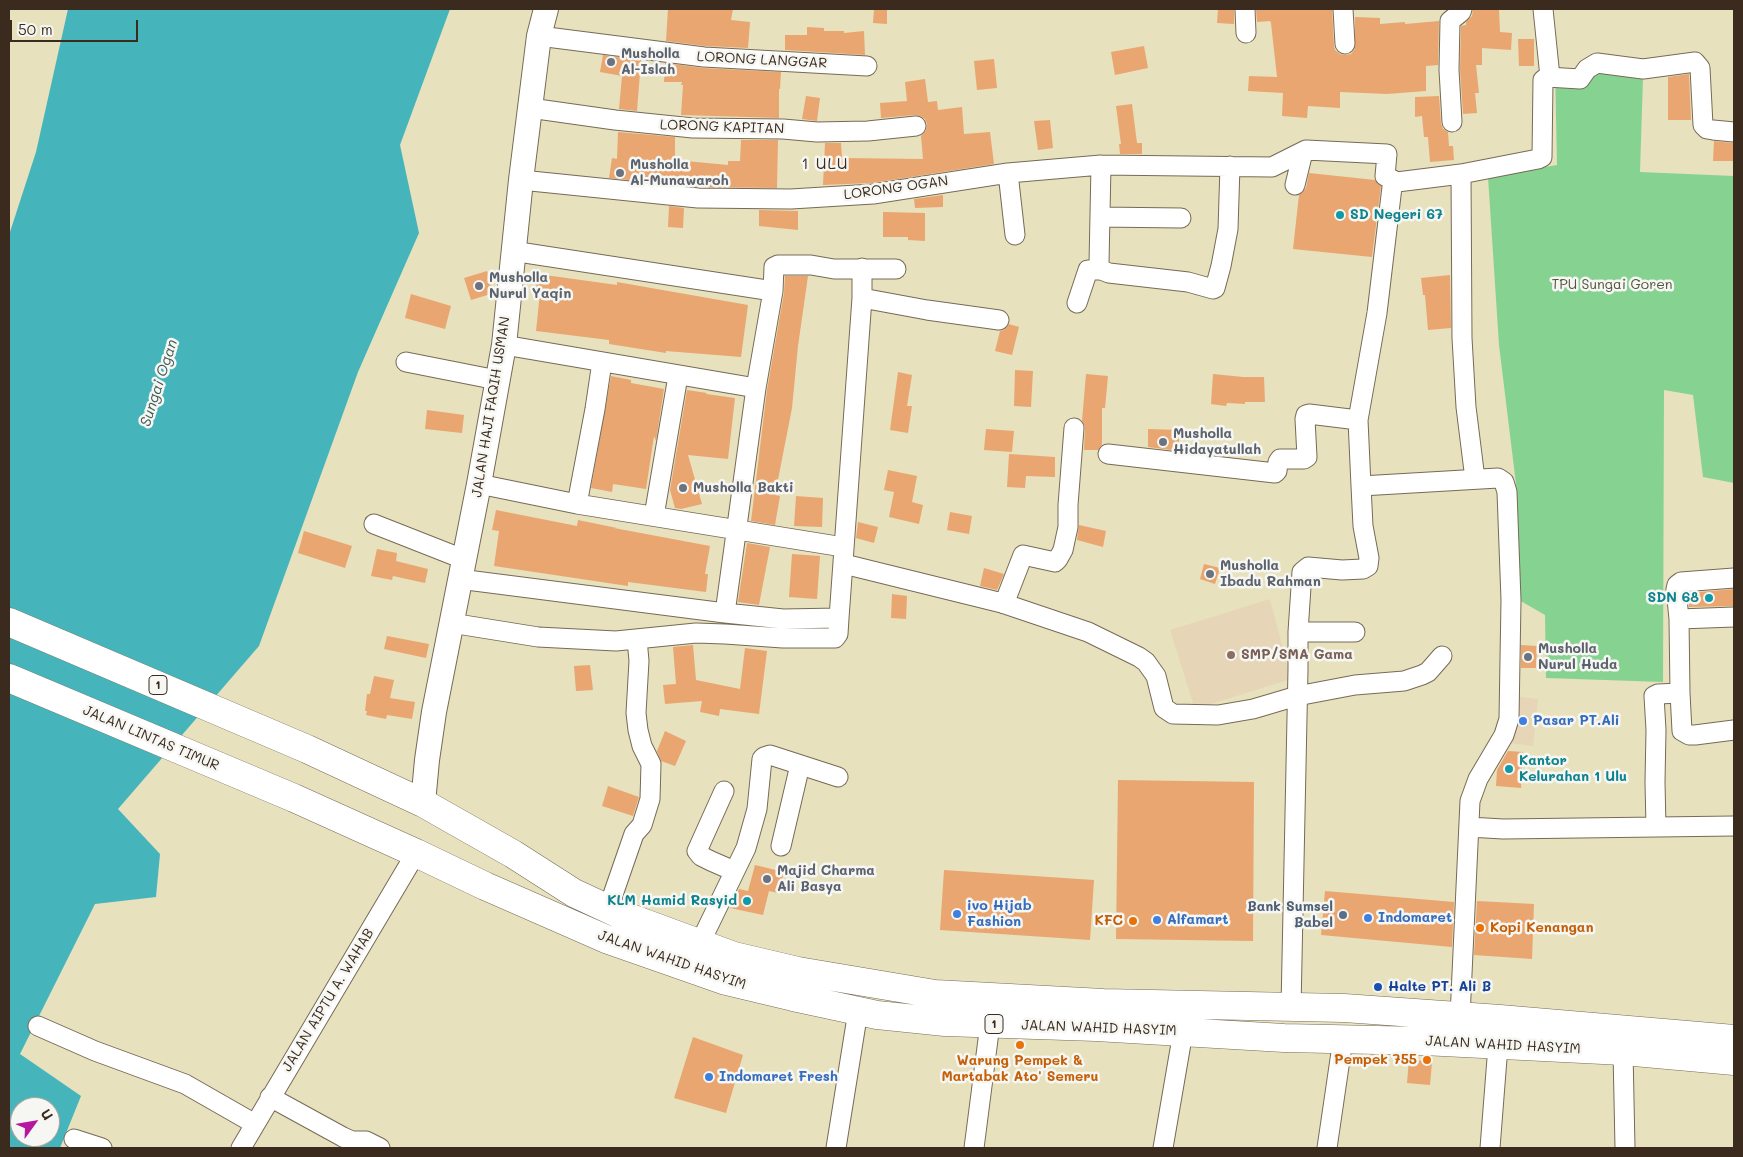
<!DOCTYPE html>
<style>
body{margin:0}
#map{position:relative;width:1743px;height:1157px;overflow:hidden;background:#e7e1be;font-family:Mali,sans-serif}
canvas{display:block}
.frame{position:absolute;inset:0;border:10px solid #3b2a1e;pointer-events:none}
.north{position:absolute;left:10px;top:1097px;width:50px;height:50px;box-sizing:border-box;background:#f6f6f2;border:1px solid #aba49d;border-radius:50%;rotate:58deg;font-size:14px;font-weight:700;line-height:20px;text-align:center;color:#3b2a1e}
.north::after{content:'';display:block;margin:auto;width:18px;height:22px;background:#b5179e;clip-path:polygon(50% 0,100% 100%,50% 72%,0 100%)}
.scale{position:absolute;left:10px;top:20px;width:128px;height:22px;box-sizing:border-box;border:2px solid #3b2a1e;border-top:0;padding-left:6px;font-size:15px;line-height:18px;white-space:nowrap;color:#3b2a1e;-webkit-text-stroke:4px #f6f6f2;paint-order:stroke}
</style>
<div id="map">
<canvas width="1743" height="1157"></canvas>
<div class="frame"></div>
<div class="north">U</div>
<div class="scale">50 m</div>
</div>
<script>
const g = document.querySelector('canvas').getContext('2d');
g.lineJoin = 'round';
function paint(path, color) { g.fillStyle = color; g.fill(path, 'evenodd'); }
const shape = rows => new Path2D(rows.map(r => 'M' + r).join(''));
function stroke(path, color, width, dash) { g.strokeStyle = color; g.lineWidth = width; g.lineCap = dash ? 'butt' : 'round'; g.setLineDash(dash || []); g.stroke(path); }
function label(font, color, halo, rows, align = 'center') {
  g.font = font + ' Mali,sans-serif'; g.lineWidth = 5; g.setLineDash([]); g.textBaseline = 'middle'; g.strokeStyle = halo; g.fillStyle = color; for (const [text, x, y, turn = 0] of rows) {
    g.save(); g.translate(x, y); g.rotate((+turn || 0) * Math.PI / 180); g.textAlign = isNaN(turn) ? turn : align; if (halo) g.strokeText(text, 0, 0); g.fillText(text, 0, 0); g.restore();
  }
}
paint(shape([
 [1270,599,1291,679,1195,709,1170,630],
 [1513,696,1538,699,1533,746,1508,743]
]), '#e6d6b7');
paint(shape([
 [1555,67,1643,77,1640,172,1734,176,1734,483,1703,477,1693,395,1664,390,1663,682,1546,678,1545,615,1519,600,1516,484,1499,345,1488,177,1557,165]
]), '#86d391');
paint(shape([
 [68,9,450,9,400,145,419,233,358,372,259,646,118,809,160,854,156,897,95,904,20,1054,81,1096,60,1148,9,1148,9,235,36,152],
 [20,1107,50,1107,50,1137,20,1137]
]), '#45b5bb');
paint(shape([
 [668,9,733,9,731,20,750,22,748,48,705,46,666,41],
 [874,9,887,9,887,24,873,23],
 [1218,9,1234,9,1234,24,1217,23],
 [1256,9,1332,9,1334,45,1335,50,1340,54,1345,55,1351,54,1355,49,1355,17,1380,18,1380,24,1405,22,1405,24,1439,21,1438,65,1426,66,1426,91,1387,94,1340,92,1340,108,1308,106,1307,118,1282,116,1283,93,1248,91,1249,76,1277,77,1271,23,1270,21,1257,22],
 [1473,9,1499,9,1500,32,1512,33,1511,50,1482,48,1482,65,1476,65,1479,93,1475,93,1477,113,1463,114,1460,70,1461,26,1466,25,1466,22,1472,16],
 [807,27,824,28,824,31,844,31,844,33,864,31,865,55,785,50,785,35,807,35],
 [1518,39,1534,39,1534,66,1519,66],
 [1144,46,1148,68,1115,75,1111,52],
 [603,55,641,60,637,111,619,109,622,76,600,72],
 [994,59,997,88,977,90,974,61],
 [665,63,703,68,781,72,780,89,779,89,779,118,681,115,683,85,681,85,682,82,664,82],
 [1689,74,1691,120,1668,120,1668,77],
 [925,79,928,102,937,101,938,110,962,107,964,134,990,132,994,164,872,183,823,185,825,143,841,143,842,158,923,159,921,136,926,130,927,124,925,119,920,116,915,115,881,118,880,103,907,101,905,82],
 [806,96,820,98,817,121,802,119],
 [1439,96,1441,123,1443,129,1448,132,1449,146,1453,146,1454,160,1430,162,1428,137,1424,137,1422,116,1415,117,1415,97],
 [1132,104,1137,143,1142,143,1142,154,1120,154,1119,144,1121,144,1116,106],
 [1050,120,1053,148,1038,150,1034,121],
 [618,132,675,137,675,160,728,165,728,161,740,161,741,140,778,140,777,188,699,187,609,178,612,158,617,159],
 [1714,141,1733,143,1733,161,1713,161],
 [1309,173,1375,180,1381,186,1372,257,1293,249,1299,195,1306,188],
 [943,195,943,207,915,208,914,199],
 [669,206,684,208,683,228,668,227],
 [759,210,798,211,798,230,759,226],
 [883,212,925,213,925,241,908,240,908,237,883,237],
 [487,271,494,293,471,300,464,278],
 [538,274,617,285,617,282,748,305,741,357,666,351,666,353,609,344,609,340,536,331,540,293,535,293],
 [1450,275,1451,328,1428,330,1425,295,1423,295,1421,278],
 [785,276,808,276,798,346,792,408,775,495,780,496,775,525,751,521,767,390,784,293],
 [411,294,451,306,445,329,405,318],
 [1009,324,1019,327,1012,355,995,351,1000,331,1004,330],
 [1015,370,1033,371,1031,407,1014,406],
 [898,372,912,375,907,406,912,406,908,433,890,430],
 [1086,374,1108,376,1105,408,1102,408,1102,445,1098,450,1084,450,1085,428,1082,421],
 [1213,374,1243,377,1264,377,1265,402,1245,402,1245,404,1227,403,1226,406,1211,404],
 [611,376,631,380,631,383,664,389,656,441,654,436,646,489,613,484,612,492,591,488],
 [687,390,707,393,706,394,735,398,728,459,688,455,702,504,681,509,675,508,670,490],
 [427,410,464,415,462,433,425,429],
 [986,429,1014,431,1012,452,984,450],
 [1148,429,1179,430,1179,451,1148,447],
 [1009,454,1055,457,1055,477,1026,476,1025,488,1007,487],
 [888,470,917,476,912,502,923,505,919,524,889,517,894,492,884,490],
 [796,496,823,498,822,527,794,526],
 [496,510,577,526,578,520,617,528,614,528,710,546,705,574,708,574,706,592,628,582,628,586,494,566,499,531,492,530],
 [950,512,972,516,969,534,947,530],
 [858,522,878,527,874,543,856,538],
 [1079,525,1106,531,1103,547,1077,540],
 [304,531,352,546,345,568,298,553],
 [747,543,770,547,759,605,738,602],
 [377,549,397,553,396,561,428,569,425,583,393,576,392,580,371,576],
 [792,554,820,556,817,599,789,597],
 [1204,564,1220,568,1215,584,1200,579],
 [984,568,1004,574,997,590,980,586],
 [1734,589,1734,606,1689,607,1688,593],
 [892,594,907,596,906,619,891,618],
 [387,636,429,644,426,658,384,649],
 [693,645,696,680,740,689,745,648,767,651,759,714,720,709,719,716,700,712,702,701,665,704,663,685,676,684,673,647],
 [1521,645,1537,646,1536,668,1521,668],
 [590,665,593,690,576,691,574,666],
 [374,676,394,680,390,698,415,702,412,719,387,715,386,719,366,715,367,711,365,711,367,694,370,694],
 [665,731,686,741,675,766,661,761,657,751],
 [1508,751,1523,752,1521,788,1496,786,1497,770],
 [1118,780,1254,782,1253,941,1116,939],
 [608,786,639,797,633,816,602,806],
 [755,865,784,872,778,893,769,891,763,915,730,908,739,889,748,891],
 [944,870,1094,880,1090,940,940,930],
 [1325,891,1454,902,1452,947,1321,935],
 [1477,901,1534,904,1532,959,1474,955],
 [693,1037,743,1055,726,1113,674,1098],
 [1409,1059,1432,1062,1430,1085,1407,1083]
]), '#e9a670');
const minor = shape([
 [1245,9,1246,33],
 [1343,9,1345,44],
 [1543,9,1550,77],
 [539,36,704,57,867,66],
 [530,108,615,120,693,128,783,129,817,132,868,131,916,126],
 [1452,122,1449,70,1450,21,1461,12,1462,9],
 [1101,165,1099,264,1101,270,1109,273,1188,282,1213,289,1215,288,1221,266,1228,229,1230,166],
 [1008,173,1015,235],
 [521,180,698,198,791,199,873,194,1008,173,1101,165,1272,167,1306,150,1387,154,1385,176,1397,182],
 [1295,185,1303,152],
 [1100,217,1181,218],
 [512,251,773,291,756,388,725,613],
 [773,291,774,267,778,265,811,265,834,269,896,269],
 [862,298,927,310,999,320],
 [1077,303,1088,270,1101,270],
 [504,345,756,388],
 [406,362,497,380],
 [1108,454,1275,473,1277,471,1278,462,1280,459,1304,459,1307,457,1305,419,1306,415,1309,414,1358,420],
 [1475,479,1466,407,1462,338,1461,174,1538,159,1542,157,1543,80,1547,77,1580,79,1587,69,1597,63,1643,69,1695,62,1700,68,1703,125,1707,129,1713,130,1734,132],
 [479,484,577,504,837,546],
 [577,504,595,409,602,362],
 [654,516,678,376],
 [374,524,463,559],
 [844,564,1002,603,1088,632,1139,657,1146,662,1156,676,1164,708,1173,714,1218,715,1253,709,1297,696,1355,685,1404,681,1422,675,1428,672,1442,656],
 [1734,578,1681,582,1677,585,1676,589,1679,619,1680,693,1682,731,1689,735,1695,735,1734,730],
 [459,579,725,613,783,619,839,618,862,298,862,268],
 [1004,604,1023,555,1055,562,1058,559,1063,550,1068,527,1068,505,1074,428],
 [1679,619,1734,617],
 [451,623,538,637,616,641,696,633,725,634,783,638,835,638,838,634,839,618],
 [1298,632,1355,632],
 [724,791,697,851,701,856,711,861,734,871],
 [1469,827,1503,829,1734,826],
 [1656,827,1655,782,1656,730,1654,696,1658,694,1680,693],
 [781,846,800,765],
 [608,909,634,834,642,825,650,799,651,764,642,746,638,730,636,713,639,661,637,639],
 [700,943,746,848,757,809,762,759,764,757,770,755,838,777],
 [1291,1008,1298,669,1298,632,1302,572,1308,567,1342,570,1363,569,1368,566,1369,558,1363,526,1361,486],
 [1460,1017,1470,801,1478,779,1504,735,1509,719,1511,600,1507,492,1504,482,1498,478,1361,486,1358,420,1377,313,1392,187,1397,182,1461,174],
 [38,1026,95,1051,185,1084,255,1124],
 [1623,1051,1625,1148],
 [270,1097,343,1137,352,1141,366,1141,380,1148],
 [74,1139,102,1148],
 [241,1148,416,853],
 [836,1148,858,1011],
 [974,1148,990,1024],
 [1163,1148,1183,1032],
 [1327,1148,1343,1039],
 [1490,1148,1499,1033]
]);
const tertiary = shape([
 [423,803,427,760,434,712,479,484,504,345,521,180,539,36,546,9]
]);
const trunk = shape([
 [9,622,307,749,423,803,513,854,574,893,617,913,734,956,798,971,935,994,1103,1003,1344,1008,1500,1019,1734,1039],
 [9,678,294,798,416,853,485,886,606,939,726,981,793,997,877,1015,945,1022,1096,1027,1284,1038,1423,1041,1623,1051,1734,1061]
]);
stroke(minor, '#776a56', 21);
stroke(tertiary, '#776a56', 26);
stroke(trunk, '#776a56', 29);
stroke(minor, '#fff', 19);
stroke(tertiary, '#fff', 24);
stroke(trunk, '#fff', 28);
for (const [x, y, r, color] of [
 [611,62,5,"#6b7280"],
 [620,173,5,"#6b7280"],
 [1340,215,5,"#0f9aa8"],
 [479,286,5,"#6b7280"],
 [1163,442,5,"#6b7280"],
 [683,488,5,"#6b7280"],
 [1210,574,5,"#6b7280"],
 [1709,598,5,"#0f9aa8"],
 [1231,655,5,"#8d6e63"],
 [1528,657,5,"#6b7280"],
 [1523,721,5,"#3f7fe0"],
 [1509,769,5,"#0f9aa8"],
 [767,879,5,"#6b7280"],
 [747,901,5,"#0f9aa8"],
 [957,914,5,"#3f7fe0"],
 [1343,915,5,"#5c6f8a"],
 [1368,918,5,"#3f7fe0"],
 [1157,920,5,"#3f7fe0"],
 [1133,921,5,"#e8710a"],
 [1480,928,5,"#e8710a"],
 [1378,987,5,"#1a4fb4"],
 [1020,1045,5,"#e8710a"],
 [1427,1060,5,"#e8710a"],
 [709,1077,5,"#3f7fe0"]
]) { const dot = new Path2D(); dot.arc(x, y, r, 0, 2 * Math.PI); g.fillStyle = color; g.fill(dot); stroke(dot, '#f6f6f2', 2); }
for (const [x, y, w] of [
 [158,685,18],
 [994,1024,18]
]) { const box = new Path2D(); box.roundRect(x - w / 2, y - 9.5, w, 19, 4); g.fillStyle = '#f6f6f2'; g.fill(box); stroke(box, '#3b2a1e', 1); }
label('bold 12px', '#3b2a1e', null, [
 ["1",158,685],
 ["1",994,1024]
]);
label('bold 14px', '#5b616d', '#f6f6f2', [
 ["Musholla",621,54],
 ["Al-Islah",621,70],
 ["Musholla",630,165],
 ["Al-Munawaroh",630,181],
 ["Musholla",489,278],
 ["Nurul Yaqin",489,294],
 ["Musholla",1173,434],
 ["Hidayatullah",1173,450],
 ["Musholla Bakti",693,488],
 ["Musholla",1220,566],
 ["Ibadu Rahman",1220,582],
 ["Musholla",1538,649],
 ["Nurul Huda",1538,665],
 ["Majid Charma",777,871],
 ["Ali Basya",777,887]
], 'left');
label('14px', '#3b2a1e', '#f6f6f2', [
 ["LORONG LANGGAR",762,60,3],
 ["LORONG KAPITAN",722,127,2],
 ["LORONG OGAN",896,188,-8],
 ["JALAN HAJI FAQIH USMAN",491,407,-81],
 ["JALAN LINTAS TIMUR",151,738,23],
 ["JALAN WAHID HASYIM",672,960,19],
 ["JALAN AIPTU A. WAHAB",328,1000,-59],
 ["JALAN WAHID HASYIM",1099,1028,2],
 ["JALAN WAHID HASYIM",1503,1045,3]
]);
label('bold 14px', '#0d838f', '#f6f6f2', [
 ["SD Negeri 67",1350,215],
 ["SDN 68",1699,598,"right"],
 ["Kantor",1519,761],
 ["Kelurahan 1 Ulu",1519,777],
 ["KLM Hamid Rasyid",737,901,"right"]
], 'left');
label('14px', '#4e543b', '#f6f6f2', [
 ["TPU Sungai Goren",1612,285]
]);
label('bold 14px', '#785e54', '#f6f6f2', [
 ["SMP/SMA Gama",1241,655]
], 'left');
label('bold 14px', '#366cbe', '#f6f6f2', [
 ["Pasar PT.Ali",1533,721],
 ["ivo Hijab",967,906],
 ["Fashion",967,922],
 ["Indomaret",1378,918],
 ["Alfamart",1167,920],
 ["Indomaret Fresh",719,1077]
], 'left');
label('bold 14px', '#4e5e75', '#f6f6f2', [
 ["Bank Sumsel",1333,907],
 ["Babel",1333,923]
], 'right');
label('bold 14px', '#c56008', '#f6f6f2', [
 ["KFC",1123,921],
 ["Kopi Kenangan",1490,928,"left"],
 ["Pempek 755",1417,1060],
 ["Warung Pempek &",1020,1061,"center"],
 ["Martabak Ato' Semeru",1020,1077,"center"]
], 'right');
label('bold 14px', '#164399', '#f6f6f2', [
 ["Halte PT. Ali B",1388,987]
], 'left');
label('italic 15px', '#3e5b55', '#f6f6f2', [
 ["Sungai Ogan",159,383,-72]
]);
g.letterSpacing = '1px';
label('16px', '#3b2a1e', '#f6f6f2', [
 ["1 ULU",825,164]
]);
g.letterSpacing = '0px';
</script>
